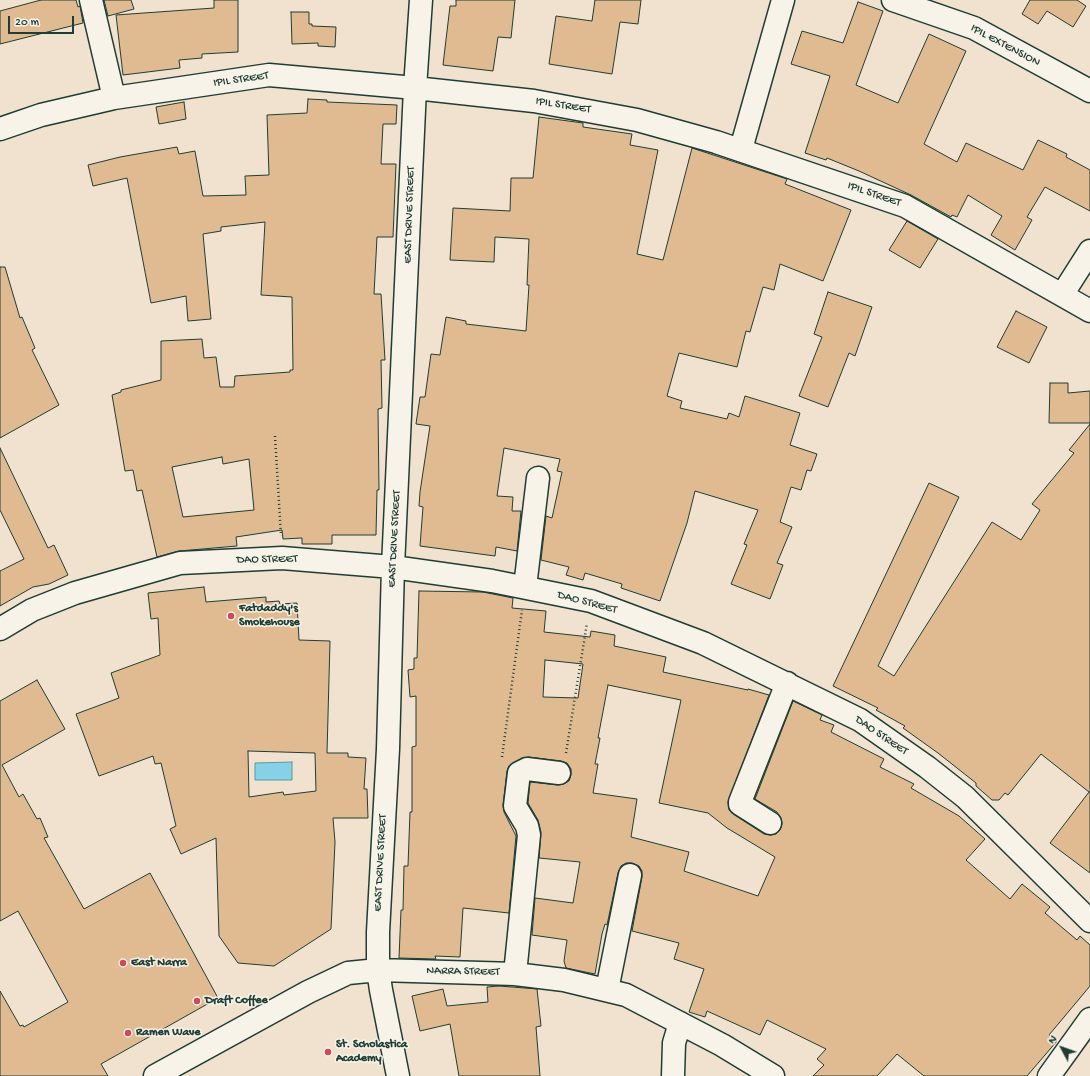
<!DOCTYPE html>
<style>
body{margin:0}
#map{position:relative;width:1090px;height:1076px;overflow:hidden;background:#f0e2ce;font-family:"Gochi Hand",sans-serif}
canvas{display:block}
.north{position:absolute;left:1042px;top:1028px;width:40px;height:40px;-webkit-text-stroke:3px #f7f3e8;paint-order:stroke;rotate:311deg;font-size:11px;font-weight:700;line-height:16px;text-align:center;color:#1f3d34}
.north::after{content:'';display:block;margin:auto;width:14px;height:18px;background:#1f3d34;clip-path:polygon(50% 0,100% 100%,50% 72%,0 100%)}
.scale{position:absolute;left:8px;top:16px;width:66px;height:18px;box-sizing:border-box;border:2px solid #1f3d34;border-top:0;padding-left:5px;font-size:12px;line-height:14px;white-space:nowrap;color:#1f3d34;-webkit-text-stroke:3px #f7f3e8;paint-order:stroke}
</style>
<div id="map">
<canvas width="1090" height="1076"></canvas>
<div class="north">N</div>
<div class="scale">20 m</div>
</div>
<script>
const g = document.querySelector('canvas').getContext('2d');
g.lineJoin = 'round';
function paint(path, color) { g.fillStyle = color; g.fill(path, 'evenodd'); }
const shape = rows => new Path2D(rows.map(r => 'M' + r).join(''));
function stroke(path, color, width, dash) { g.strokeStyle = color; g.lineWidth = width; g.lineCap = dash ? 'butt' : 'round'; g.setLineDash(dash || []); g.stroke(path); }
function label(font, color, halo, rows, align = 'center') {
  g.font = font + ' "Gochi Hand",sans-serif'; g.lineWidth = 3; g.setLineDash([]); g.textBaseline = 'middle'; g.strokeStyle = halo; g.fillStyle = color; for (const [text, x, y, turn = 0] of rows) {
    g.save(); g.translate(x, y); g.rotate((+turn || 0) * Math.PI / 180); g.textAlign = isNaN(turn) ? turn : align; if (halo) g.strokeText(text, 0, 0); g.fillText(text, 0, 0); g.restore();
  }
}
const water = shape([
 [292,762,292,780,255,780,255,763,292,762]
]);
paint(water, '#86d1e6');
stroke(water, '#5d969f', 1);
const building = shape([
 [41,0,76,0,78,7,80,6,83,23,0,44,0,11,41,0],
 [104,0,131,0,134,9,108,16,104,0],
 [214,0,238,0,238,52,202,54,202,58,179,60,180,68,123,75,116,15,214,8,214,0],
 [456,0,515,0,511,38,498,37,493,71,443,65,450,6,456,6,456,0],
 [595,0,641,0,638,24,620,22,612,74,549,64,556,16,592,21,595,0],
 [1030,0,1077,0,1086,6,1073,27,1047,11,1038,24,1022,14,1030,0],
 [858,2,883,11,856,85,898,103,929,34,966,51,924,144,957,162,966,143,1023,170,1038,140,1067,154,1066,157,1090,170,1090,211,1045,187,1027,217,1032,220,1015,250,991,235,1002,216,968,195,957,217,952,215,951,217,911,195,859,171,827,158,826,160,805,153,830,76,791,64,802,31,843,43,858,2],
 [291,12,309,12,309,24,312,24,312,26,336,27,335,47,318,46,318,43,292,44,291,12],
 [308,99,327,100,327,102,397,105,396,124,383,124,381,164,396,164,393,237,377,237,374,294,381,294,385,360,381,360,382,408,378,409,379,490,377,490,376,535,332,535,332,544,302,544,302,538,283,539,282,530,236,537,237,546,179,551,157,557,142,490,137,491,133,470,125,471,112,395,121,392,121,390,161,380,161,341,202,339,204,358,216,357,220,387,234,387,235,376,290,372,290,370,293,370,292,297,261,295,265,222,221,227,221,231,203,234,211,319,188,321,186,296,151,303,127,178,93,186,88,165,120,157,177,147,179,154,195,151,203,196,246,195,245,176,269,175,267,115,307,113,308,99],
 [222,457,223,464,249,459,254,510,183,517,172,467,222,457],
 [184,102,186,119,159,124,156,107,184,102],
 [539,117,583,123,583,127,632,134,630,145,658,150,637,254,663,260,692,148,787,179,785,184,851,210,823,281,780,264,774,290,763,287,750,332,746,331,737,367,679,353,667,396,682,401,680,408,727,419,729,413,739,417,745,396,800,413,790,445,817,454,811,471,807,470,801,490,791,487,780,522,792,527,777,563,783,565,770,599,731,584,747,545,744,544,758,510,695,491,687,523,660,601,621,588,622,584,585,573,583,580,566,575,569,567,541,560,546,516,552,518,562,472,557,471,560,459,504,448,497,496,513,497,512,511,521,511,517,551,496,547,495,556,420,546,423,507,419,506,420,492,430,426,416,424,420,397,425,397,431,354,440,355,446,317,466,321,466,324,526,331,529,285,527,285,529,239,495,237,494,262,450,260,453,208,510,211,511,178,533,178,539,117],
 [907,221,938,239,920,268,889,250,907,221],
 [0,267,5,267,20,318,22,317,35,348,32,350,59,405,0,438,0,267],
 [828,292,872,307,855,356,849,353,828,407,799,396,822,337,814,334,828,292],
 [1016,311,1047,327,1029,363,997,347,1016,311],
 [1050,383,1068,383,1068,393,1090,391,1090,423,1049,423,1050,383],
 [1090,424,1090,873,1050,843,1089,792,1041,754,1008,795,1005,793,999,800,992,800,976,786,976,783,938,753,903,728,905,726,876,710,878,708,833,686,929,483,959,497,878,666,894,676,992,522,1021,540,1040,510,1032,504,1074,453,1069,450,1090,424],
 [0,448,48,548,54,545,68,575,49,584,33,587,0,606,0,571,24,559,0,510,0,448],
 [204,587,206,602,266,597,266,602,279,601,280,604,297,603,299,640,330,641,327,753,348,753,348,757,366,758,364,789,367,789,368,818,333,818,335,842,331,929,274,966,238,963,219,936,216,838,181,854,170,829,176,826,161,763,155,764,153,756,99,776,76,714,119,698,111,673,160,655,158,618,151,619,148,593,204,587],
 [248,751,315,753,316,791,284,795,283,792,249,797,248,751],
 [419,591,483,592,513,598,512,608,546,611,544,632,590,637,591,631,615,635,614,646,666,657,663,672,748,690,748,689,769,695,728,802,729,810,733,814,764,834,770,835,776,834,780,830,782,824,781,818,777,812,755,799,793,701,822,715,820,720,834,725,831,732,884,759,880,767,914,784,911,788,959,816,985,839,966,860,1010,899,1022,884,1050,907,1045,913,1077,940,1080,936,1090,945,1090,986,1049,1035,1057,1041,1027,1076,924,1076,897,1054,877,1076,813,1076,824,1065,817,1059,826,1049,767,1020,760,1035,707,1011,705,1017,689,1012,704,969,674,959,679,943,632,931,642,877,642,871,639,866,632,863,626,863,621,866,618,873,607,925,605,924,602,934,595,974,566,968,564,961,567,940,532,935,535,898,573,903,580,862,539,858,541,832,538,820,528,803,530,782,558,785,564,784,569,781,571,775,571,769,567,763,561,761,529,757,522,758,509,766,507,771,503,805,504,812,516,836,509,913,463,908,460,957,435,956,436,959,399,958,401,910,403,910,404,866,408,866,410,812,412,812,412,747,416,746,416,696,410,697,408,670,414,669,414,658,417,658,419,591],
 [545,660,583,664,578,698,543,697,545,660],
 [608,685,681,700,659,803,708,813,727,828,775,857,758,896,684,871,689,852,631,837,637,799,593,793,598,764,595,764,600,738,598,738,608,685],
 [37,680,65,729,2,765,19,797,23,794,37,819,40,818,48,837,44,838,84,909,150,873,218,998,101,1064,108,1076,0,1076,0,991,20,1026,23,1025,24,1027,68,1002,18,911,0,921,0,701,37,680],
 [499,986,537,989,541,1026,536,1027,540,1076,459,1076,450,1024,420,1031,412,996,443,989,447,1006,488,1002,487,987,499,986]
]);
paint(building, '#e0bb92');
stroke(building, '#1f3d34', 1);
const minor = shape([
 [91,0,114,98],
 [893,0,974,28,1090,91],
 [0,129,41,115,114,98,269,75,415,88,534,101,637,120,716,142,905,206,1090,311],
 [741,149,783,0],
 [1062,295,1090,251],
 [525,587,538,478],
 [0,629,32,610,75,593,180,563,282,558,393,567,492,581,591,601,703,643,860,720,927,767,965,797,1090,921],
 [770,823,740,804,740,802,787,683],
 [515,974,529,835,527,826,515,806,519,773,527,769,559,773],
 [607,990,630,875],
 [155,1076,308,992,348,973,378,970,515,974,564,980,626,995,722,1045,773,1076],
 [398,1076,381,990,378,970,378,932,388,749,393,567,415,88,421,0],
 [673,1076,674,1043,680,1023],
 [1049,1076,1090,1019]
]);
stroke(minor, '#1f3d34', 25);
stroke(shape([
 [275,436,281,536],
 [566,753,587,623],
 [502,757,522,610]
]), '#1f3d34', 2.5, [1, 3]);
stroke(minor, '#f7f3e8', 22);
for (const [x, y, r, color] of [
 [231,616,4,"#d1495b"],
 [123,963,4,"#d1495b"],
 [197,1001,4,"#d1495b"],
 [128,1033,4,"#d1495b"],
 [328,1052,4,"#d1495b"]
]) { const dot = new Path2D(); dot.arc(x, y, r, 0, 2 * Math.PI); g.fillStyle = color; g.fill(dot); stroke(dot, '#f7f3e8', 1.5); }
label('12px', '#1f3d34', '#f7f3e8', [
 ["IPIL EXTENSION",1005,46,28],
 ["IPIL STREET",241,80,-8],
 ["IPIL STREET",563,106,9],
 ["IPIL STREET",874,195,19],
 ["EAST DRIVE STREET",410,215,-88],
 ["EAST DRIVE STREET",395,539,-87],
 ["DAO STREET",267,560,-1],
 ["DAO STREET",587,603,15],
 ["DAO STREET",881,736,34],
 ["EAST DRIVE STREET",381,863,-87],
 ["NARRA STREET",463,972,1]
]);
label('bold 12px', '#1f3d34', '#f7f3e8', [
 ["Fatdaddy's",239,609],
 ["Smokehouse",239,623],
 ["East Narra",131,963],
 ["Draft Coffee",205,1001],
 ["Ramen Wave",136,1033],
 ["St. Scholastica",336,1045],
 ["Academy",336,1059]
], 'left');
</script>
